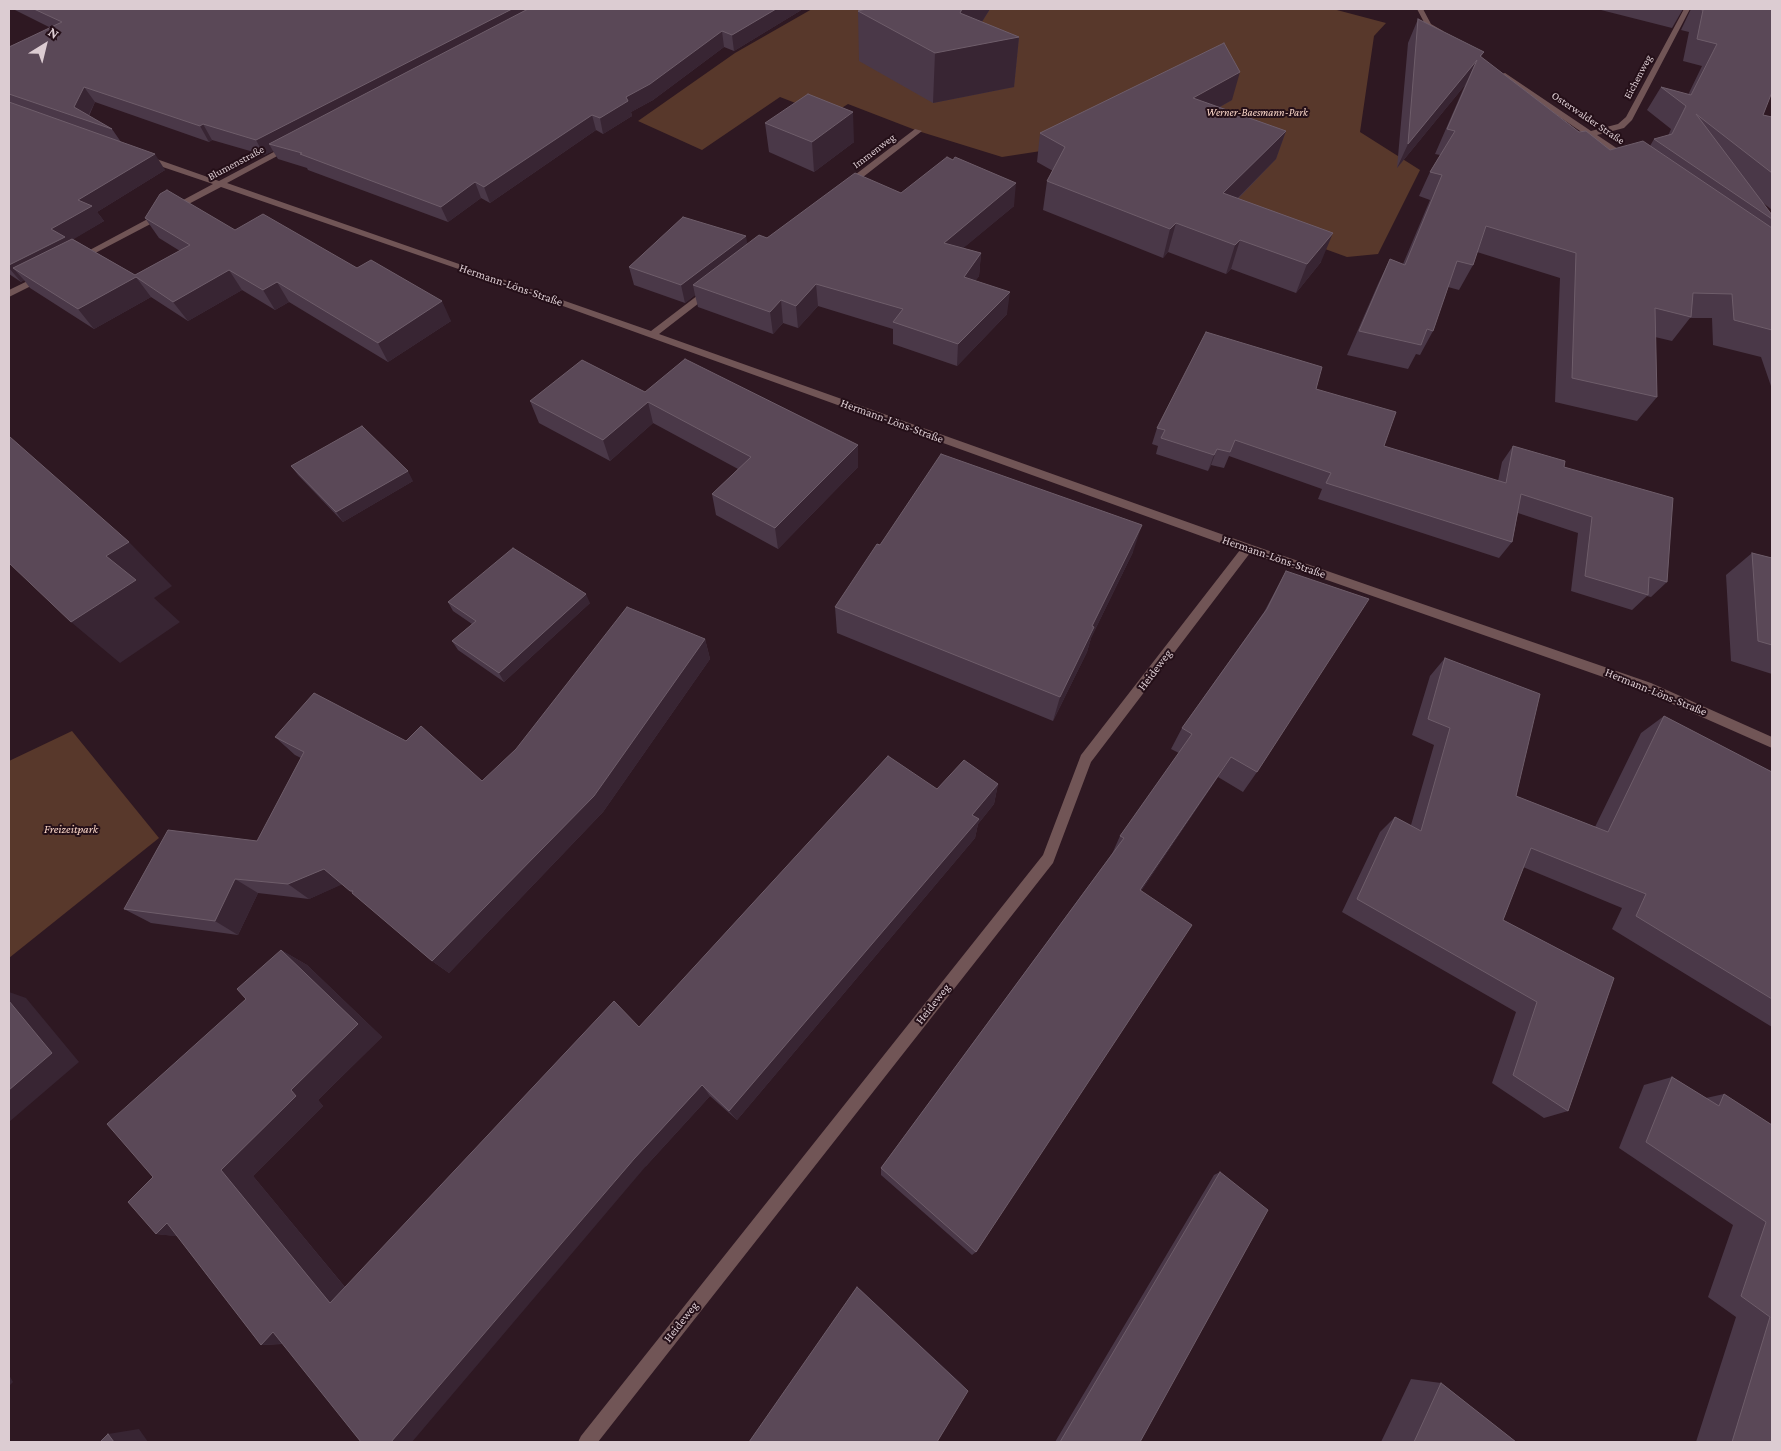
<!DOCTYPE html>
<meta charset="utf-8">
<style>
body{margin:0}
#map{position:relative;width:1781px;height:1451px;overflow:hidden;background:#2e1822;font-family:"Crimson Pro",serif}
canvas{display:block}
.frame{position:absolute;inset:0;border:10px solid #dcccd2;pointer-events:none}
.north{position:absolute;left:20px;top:20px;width:50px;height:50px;-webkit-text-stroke:4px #240f18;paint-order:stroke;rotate:36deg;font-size:14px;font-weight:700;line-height:20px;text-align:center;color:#dcccd2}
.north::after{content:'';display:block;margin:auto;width:18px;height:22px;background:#dcccd2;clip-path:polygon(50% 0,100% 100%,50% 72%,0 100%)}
</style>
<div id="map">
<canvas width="1781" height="1451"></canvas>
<div class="frame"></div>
<div class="north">N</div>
</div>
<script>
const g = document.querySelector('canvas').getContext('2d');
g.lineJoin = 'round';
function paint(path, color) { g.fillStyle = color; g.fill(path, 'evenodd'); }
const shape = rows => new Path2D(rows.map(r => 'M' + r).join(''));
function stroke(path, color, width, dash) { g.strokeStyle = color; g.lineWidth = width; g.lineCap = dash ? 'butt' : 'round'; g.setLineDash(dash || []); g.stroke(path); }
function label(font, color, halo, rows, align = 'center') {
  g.font = font + ' "Crimson Pro",serif'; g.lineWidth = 4; g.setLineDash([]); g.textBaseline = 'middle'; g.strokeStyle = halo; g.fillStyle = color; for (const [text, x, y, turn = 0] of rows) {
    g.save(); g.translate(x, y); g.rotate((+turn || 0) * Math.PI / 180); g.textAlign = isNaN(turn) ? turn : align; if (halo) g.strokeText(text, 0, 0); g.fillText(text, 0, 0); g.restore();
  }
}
paint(shape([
 [812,9,1333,9,1386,23,1374,36,1360,132,1420,170,1378,254,1347,257,1232,215,1041,151,1002,157,918,131,848,104,829,116,780,97,702,150,638,121,735,53],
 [72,731,159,838,9,958,9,761]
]), '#58382b');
paint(shape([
 [1417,9,1423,9,1431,24,1443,31,1443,35,1437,35,1426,26,1417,9],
 [1684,9,1690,9,1632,120,1624,128,1597,135,1630,157,1630,161,1624,161,1498,75,1505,73,1591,131,1618,124,1626,117,1684,9],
 [915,129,922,131,849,188,843,188,843,184,915,129],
 [287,145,294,147,227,183,651,331,706,289,712,289,712,293,659,334,1252,545,1651,683,1772,737,1772,748,1643,691,1250,553,1091,762,1053,863,598,1442,578,1442,581,1436,1043,855,1081,755,1240,550,499,283,221,187,80,261,74,261,73,259,213,184,142,160,142,156,148,156,219,181,287,145],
 [42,274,47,277,45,279,9,297,9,290,42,274]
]), '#715556');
paint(shape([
 [13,9,803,9,734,51,724,47,653,100,631,112,632,116,603,134,596,130,490,203,481,198,448,222,308,170,307,168,278,159,273,151,264,155,212,140,209,142,95,102,89,116,112,129,121,142,165,170,97,212,104,221,73,239,135,275,180,251,159,238,145,218,235,230,357,268,451,321,388,362,289,302,275,310,242,290,188,321,151,297,94,329,30,288,24,280,21,282,9,274,9,47,51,28],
 [866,9,990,9,982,22,1019,37,1014,87,933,103,859,61,858,11],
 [1597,9,1683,9,1672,28],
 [1691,9,1772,9,1763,115,1772,117,1772,210,1762,202,1772,219,1772,389,1761,357,1713,345,1712,318,1690,318,1672,341,1655,337,1657,397,1637,421,1555,402,1560,278,1477,252,1473,265,1459,290,1448,287,1433,331,1420,355,1416,354,1408,369,1347,355,1378,284,1390,259,1403,264,1430,200,1419,196,1430,172,1440,155,1435,154,1465,85,1397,168,1408,43,1418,19,1484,52,1481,57,1579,132,1610,150,1650,146,1654,139,1668,136,1671,129,1647,110,1661,87,1688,95,1702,66,1683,61,1689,32,1681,30],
 [1232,100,1220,107,1286,131,1276,159,1238,199,1321,262,1296,293,1231,269,1226,274,1168,252,1163,258,1043,210,1047,181,1053,171,1037,162,1040,133],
 [765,123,854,142,814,172,769,152],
 [901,193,1014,206,963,248,981,253,979,276,975,281,1007,314,957,366,893,344,893,329,818,306,798,328,783,323,773,334,698,307,695,295,685,303,634,285,629,267,747,244],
 [1316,389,1384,446,1498,481,1502,462,1513,446,1564,467,1667,582,1651,597,1647,596,1632,610,1571,591,1578,533,1518,513,1512,542,1499,558,1318,499,1322,489,1229,456,1224,468,1211,465,1208,471,1156,454,1158,446,1152,444,1157,428],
 [645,392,858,467,778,549,716,515,712,494,738,469,653,423,610,461,539,423,530,401],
 [291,466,413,481,343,522,298,475],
 [880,545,1133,552,1091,638,1087,652,1053,721,837,633,835,607],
 [1752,553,1772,558,1772,674,1731,661,1726,575],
 [1286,571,1257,772,1243,792,1218,777,1141,891,976,1252,972,1255,881,1175,881,1168,1112,854,1120,836,1179,753,1171,749,1182,728,1264,612],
 [448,602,590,603,504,682,458,650,452,641,472,624,453,611],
 [705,639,710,659,603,812,449,973,432,961,342,884,309,899,258,893,238,935,151,923,124,909,257,841,301,758,295,755,275,737,482,781],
 [1445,658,1516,796,1595,827,1641,733,1664,716,1772,772,1772,1027,1612,929,1622,908,1523,867,1503,920,1614,978,1568,1111,1544,1118,1492,1083,1516,1012,1342,912,1380,832,1395,817,1411,825,1434,745,1412,735,1430,676],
 [998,784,994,804,978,824,975,838,737,1120,710,1096,646,1166,282,1344,261,1345,177,1236,156,1234,153,1177,246,999,281,950,307,965,382,1037,318,1100,323,1106,253,1176,345,1287,639,1027,937,789],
 [1672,1077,1706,1098,1724,1094,1772,1125,1772,1442,1696,1442,1736,1317,1708,1297,1733,1225,1619,1148,1644,1085],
 [1220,1172,1140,1442,1055,1442,1214,1175],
 [1411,1379,1441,1383,1516,1442,1381,1442]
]), '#4a3848');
paint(shape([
 [512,9,545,9,269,144,273,151,264,155,256,140],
 [776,9,803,9,734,51,732,35],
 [962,9,990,9,966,47,1019,37,1014,87,933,103,935,53],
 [722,31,724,47,653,100,631,112,632,116,603,134,600,118,626,97],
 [1477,60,1465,85,1397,168,1408,144],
 [1240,72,1232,100,1186,126,1193,98],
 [84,87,95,102,86,120,74,107],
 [853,112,854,142,814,172,812,142],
 [592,115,596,130,490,203,484,187],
 [203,124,212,140,209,142,200,126],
 [1286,131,1276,159,1214,222,1223,193],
 [155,154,165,170,97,212,104,221,69,242,13,268,24,280,21,282,9,268,9,265,51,229,78,200],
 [475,182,481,198,448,222,441,207],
 [1016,183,1014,206,943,265,944,243],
 [1176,223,1168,252,1163,258,1170,229],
 [1333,233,1321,262,1296,293,1307,264],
 [746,236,749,254,693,285,695,295,685,303,681,285],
 [1240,240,1231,269,1226,274,1235,245],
 [981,253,979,276,962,300,964,277],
 [229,270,242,290,188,321,173,302],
 [136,277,151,297,94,329,78,309],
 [277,282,289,302,275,310,263,290],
 [816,284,818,306,798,328,796,306],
 [1010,292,1007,314,957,366,958,344],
 [781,300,783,323,773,334,770,312],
 [442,301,451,321,388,362,378,343],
 [648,402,653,423,610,461,603,440],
 [858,445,858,467,778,549,775,528],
 [1217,449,1211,465,1208,471,1214,455],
 [408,471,413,481,343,522,336,512],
 [1142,525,1133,552,1091,638,1087,652,1053,721,1060,697,1092,626],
 [129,542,172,586,154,598,180,622,120,663,71,622,106,556],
 [586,594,590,603,504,682,499,673],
 [705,639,710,659,603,812,449,973,432,961],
 [1231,757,1218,777,1130,907,1140,890],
 [998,784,994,804,978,824,975,838,737,1120,729,1111],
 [324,869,343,884,309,899,288,884],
 [235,879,258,893,238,935,215,921],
 [281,950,307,965,382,1037,318,1100,323,1106,253,1176,358,1303,330,1303,221,1170,291,1090],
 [9,992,26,998,79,1062,9,1122],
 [702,1085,710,1096,646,1166,412,1442,391,1442,634,1159],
 [167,1223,192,1238,156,1234],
 [857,1287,860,1289,961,1383,968,1391],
 [273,1332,293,1343,261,1345],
 [9,1375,13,1382,9,1386],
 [139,1429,148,1442,114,1442,108,1434]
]), '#382533');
const building = shape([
 [34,9,512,9,256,140,203,124,200,126,84,87,74,107,112,129,9,94,9,47,62,22,34,9],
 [528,9,776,9,732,35,722,31,650,84,626,97,628,101,600,118,592,115,484,187,475,182,441,207,300,154,302,153,269,144,528,9],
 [866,9,962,9,960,13,1019,37,935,53,858,11,866,9],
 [1698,9,1772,9,1772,92,1763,115,1772,117,1772,173,1696,114,1772,215,1772,219,1654,139,1672,134,1686,106,1661,87,1691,95,1717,44,1697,39,1703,10,1698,9],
 [1418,19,1484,52,1480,56,1579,132,1586,131,1610,150,1643,141,1772,228,1772,330,1734,320,1732,294,1693,293,1691,317,1655,308,1657,397,1572,378,1576,253,1486,226,1473,265,1457,261,1433,331,1427,329,1421,345,1359,331,1390,259,1405,265,1442,175,1430,172,1455,131,1447,129,1477,60,1408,144,1418,19],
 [1224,43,1240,72,1193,98,1286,131,1223,193,1333,233,1307,264,1240,240,1235,245,1176,223,1170,229,1047,181,1065,147,1040,133,1224,43],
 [808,94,853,112,812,142,765,123,808,94],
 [9,102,155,154,78,200,92,206,51,229,65,237,9,265,9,102],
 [947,157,953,160,955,157,1016,183,944,243,981,253,964,277,1010,292,958,344,893,322,903,309,816,284,796,306,781,300,770,312,693,285,759,235,767,238,855,173,901,193,947,157],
 [167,190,235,230,263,214,357,268,371,260,442,301,378,343,277,282,263,290,229,270,173,302,136,277,78,309,13,268,72,239,135,275,190,245,145,218,160,194,167,190],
 [683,217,746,236,681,285,629,267,683,217],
 [1206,332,1322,367,1316,389,1396,412,1384,446,1506,483,1513,446,1565,461,1564,467,1673,498,1667,582,1649,577,1648,595,1585,576,1592,517,1521,494,1512,542,1326,483,1331,473,1235,440,1230,452,1217,449,1214,455,1161,438,1165,430,1157,428,1206,332],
 [685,359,858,445,775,528,712,494,751,457,648,402,603,440,530,401,582,360,645,392,685,359],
 [362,426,408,471,336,512,291,466,362,426],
 [9,437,10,437,129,542,106,556,136,580,71,622,9,563,9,437],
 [941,454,1142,525,1092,626,1094,627,1060,697,835,607,877,544,880,545,941,454],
 [513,548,586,594,499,673,452,641,476,621,448,602,513,548],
 [1752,553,1772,558,1772,645,1758,641,1752,553],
 [1286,571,1369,599,1257,772,1231,757,1140,890,1192,925,976,1252,881,1168,1124,838,1120,836,1192,734,1182,728,1267,609,1286,571],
 [627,607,705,639,594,796,432,961,352,893,353,891,350,891,324,869,288,884,235,879,215,921,124,909,168,830,257,841,304,752,275,737,314,693,406,741,421,726,482,781,516,749,627,607],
 [1445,658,1540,694,1516,796,1608,832,1664,716,1772,772,1772,999,1636,916,1646,894,1531,848,1503,920,1614,978,1568,1111,1513,1075,1537,1002,1357,899,1395,817,1421,831,1450,728,1428,719,1445,658],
 [888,756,937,789,964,760,998,784,972,815,979,819,729,1111,702,1085,634,1159,391,1442,361,1442,273,1332,261,1345,167,1223,156,1234,128,1202,153,1177,107,1124,246,999,237,989,281,950,358,1024,291,1090,296,1096,221,1170,330,1303,614,1001,639,1027,888,756],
 [9,1001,52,1053,9,1090,9,1001],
 [1672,1077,1719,1106,1724,1094,1772,1125,1772,1442,1732,1442,1770,1317,1741,1296,1766,1222,1646,1142,1672,1077],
 [1220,1172,1268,1210,1140,1442,1060,1442,1220,1172],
 [857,1287,968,1391,937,1442,749,1442,857,1287],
 [1441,1383,1516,1442,1414,1442,1441,1383],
 [108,1434,114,1442,100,1442,108,1434]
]);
paint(building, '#5a4857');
stroke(building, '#6e5d6a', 1);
label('11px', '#dcccd2', '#240f18', [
 ["Eichenweg",1638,77,-62],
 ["Osterwalder Straße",1588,118,34],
 ["Immenweg",874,151,-37],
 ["Blumenstraße",236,163,-28]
]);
label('italic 11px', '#f9d5c7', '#240f18', [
 ["Werner-Baesmann-Park",1257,113]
]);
label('12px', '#dcccd2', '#240f18', [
 ["Hermann-Löns-Straße",511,285,19],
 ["Hermann-Löns-Straße",892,421,20],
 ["Hermann-Löns-Straße",1274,557,19],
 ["Heideweg",1155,670,-53],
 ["Hermann-Löns-Straße",1656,692,22],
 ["Heideweg",933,1004,-52],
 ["Heideweg",681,1322,-52]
]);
label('italic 12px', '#f9d5c7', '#240f18', [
 ["Freizeitpark",71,829]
]);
</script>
